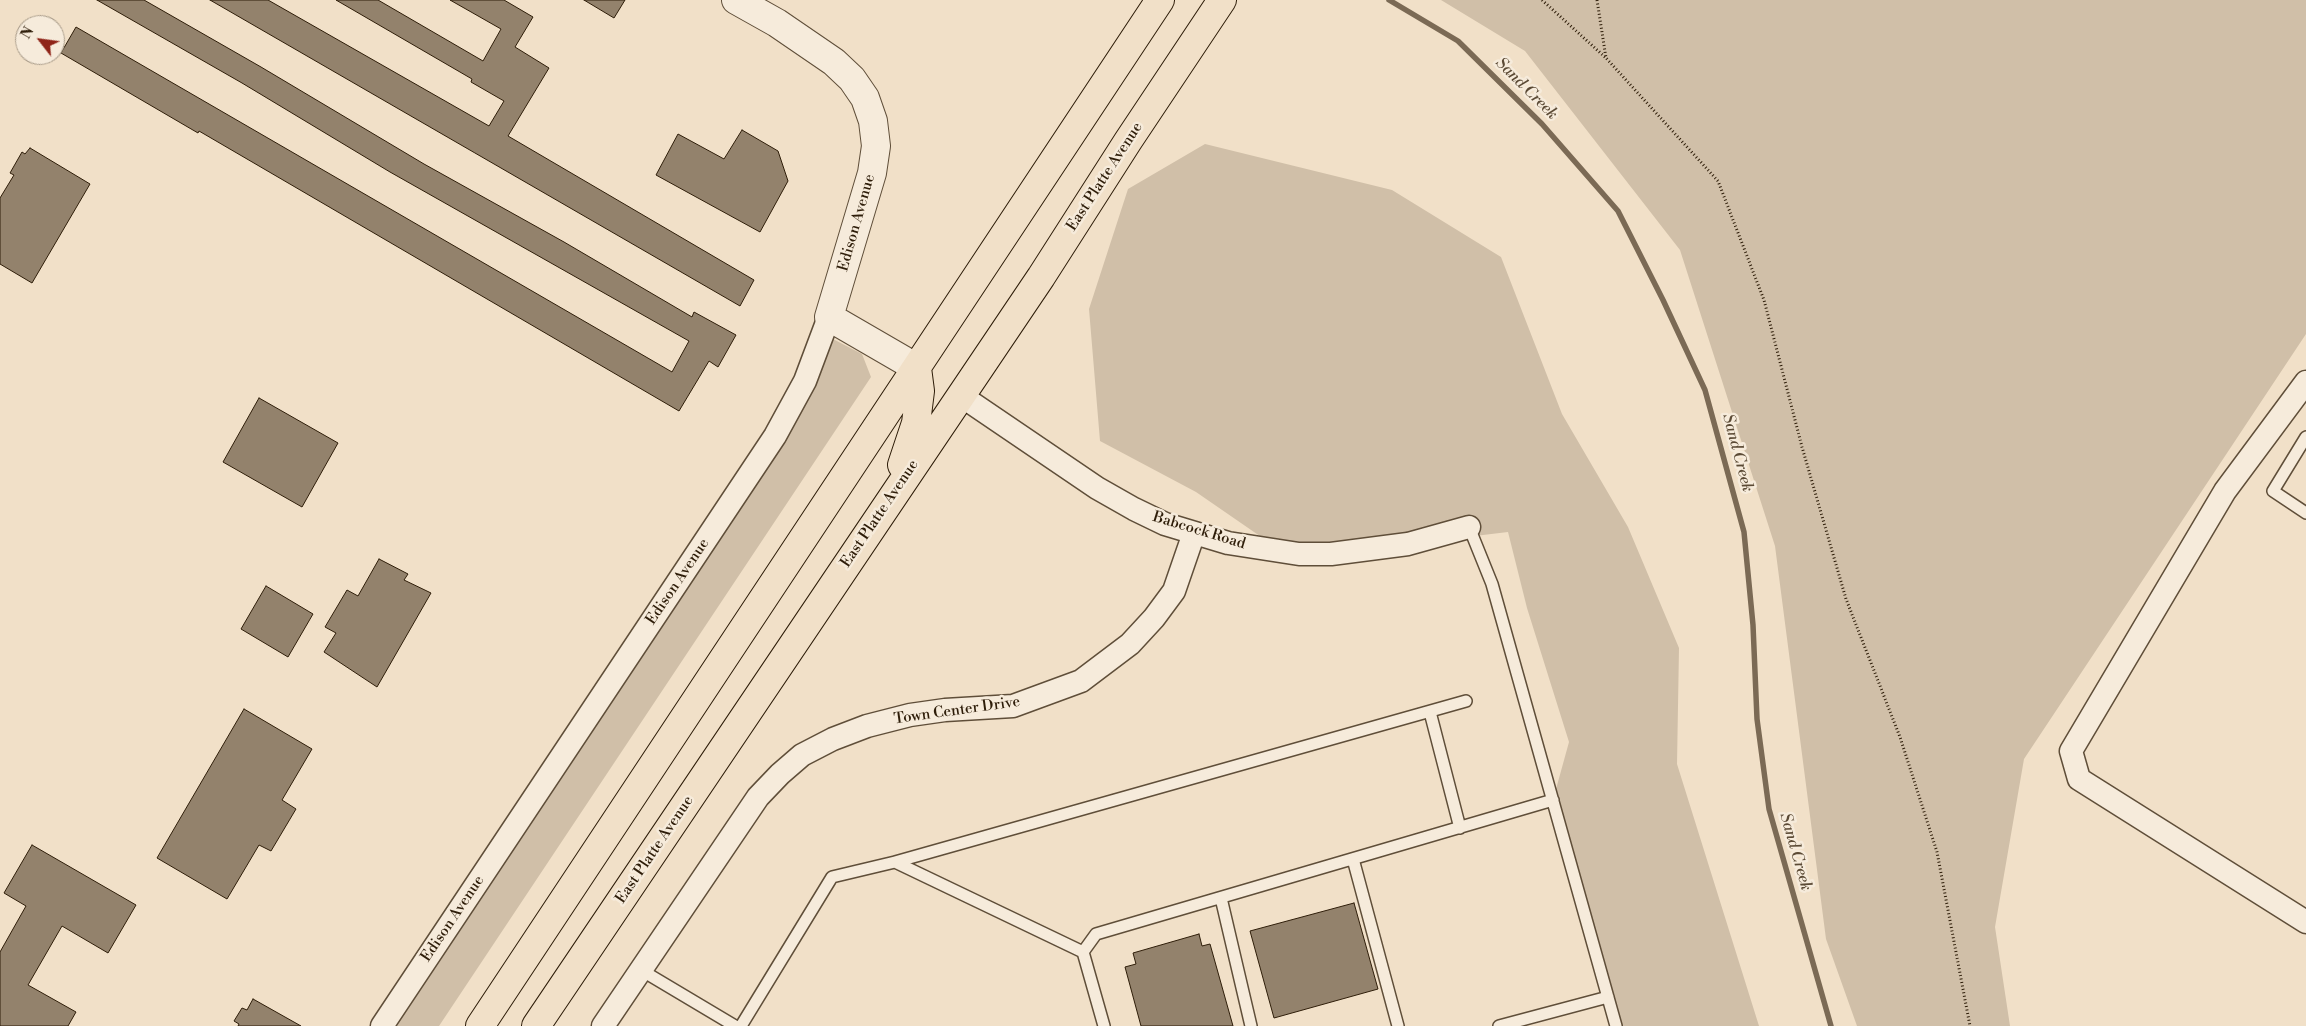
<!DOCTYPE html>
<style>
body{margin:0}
#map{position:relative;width:2306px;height:1026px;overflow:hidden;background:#f1e0c8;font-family:"Libre Bodoni",serif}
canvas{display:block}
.north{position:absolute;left:15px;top:15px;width:50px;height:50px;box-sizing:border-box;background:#f6ebdb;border:1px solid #a69987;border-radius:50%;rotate:300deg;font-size:14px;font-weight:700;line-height:20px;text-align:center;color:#2e1d09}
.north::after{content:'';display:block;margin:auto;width:18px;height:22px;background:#8f2418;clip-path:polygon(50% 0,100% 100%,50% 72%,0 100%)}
</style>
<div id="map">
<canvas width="2306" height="1026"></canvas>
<div class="north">N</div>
</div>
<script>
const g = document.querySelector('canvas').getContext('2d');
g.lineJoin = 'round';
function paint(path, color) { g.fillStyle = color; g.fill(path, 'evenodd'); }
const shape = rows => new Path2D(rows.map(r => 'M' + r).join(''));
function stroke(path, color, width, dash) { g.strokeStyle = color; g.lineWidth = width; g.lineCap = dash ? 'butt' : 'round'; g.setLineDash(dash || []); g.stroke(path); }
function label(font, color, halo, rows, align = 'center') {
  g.font = font + ' "Libre Bodoni",serif'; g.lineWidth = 5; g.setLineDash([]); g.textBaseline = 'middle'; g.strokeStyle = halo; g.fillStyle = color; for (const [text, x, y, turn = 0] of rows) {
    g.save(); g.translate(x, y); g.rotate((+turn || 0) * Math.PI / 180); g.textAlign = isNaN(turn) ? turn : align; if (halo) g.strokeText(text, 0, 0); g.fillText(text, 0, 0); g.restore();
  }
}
paint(shape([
 [1441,0,2306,0,2306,334,2024,759,1995,927,2010,1026,1857,1026,1826,939,1775,546,1680,250,1525,51],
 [1205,144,1392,190,1501,257,1562,414,1628,527,1679,648,1677,764,1759,1026,1616,1026,1553,800,1569,742,1527,608,1508,532,1408,544,1283,552,1196,492,1100,441,1089,309,1128,189],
 [831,338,862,354,871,377,439,1026,387,1026]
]), '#d0bfa8');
stroke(shape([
 [1389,0,1458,41,1542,124,1618,211,1663,300,1705,390,1744,532,1753,625,1757,719,1769,809,1831,1026]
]), '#7b6a55', 5.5);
const building = shape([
 [97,0,144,0,261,67,424,164,564,242,692,317,694,312,736,335,718,367,709,361,679,411,199,131,198,133,61,53,76,27,672,372,689,341,390,172,242,83,97,0],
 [210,0,268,0,489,126,504,101,471,82,472,79,336,0,378,0,483,61,501,29,450,0,504,0,533,17,515,47,549,68,508,136,754,280,740,306,210,0],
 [584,0,625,0,614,18,584,0],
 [742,130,778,151,788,181,760,232,656,175,678,134,724,159,742,130],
 [30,148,90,184,32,283,0,264,0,198,14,175,10,173,22,152,25,154,30,148],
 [259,398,338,443,302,507,223,462,259,398],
 [379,559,408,574,404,580,431,593,377,687,324,652,336,633,325,627,347,590,358,596,379,559],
 [266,586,313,614,288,657,241,629,266,586],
 [244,709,312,749,282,800,296,809,271,851,259,845,227,899,157,858,244,709],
 [32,845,136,905,108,953,62,926,28,985,76,1012,68,1026,0,1026,0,952,26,906,4,893,32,845],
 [1354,903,1378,989,1274,1018,1250,931,1354,903],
 [1199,934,1202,946,1210,944,1233,1026,1141,1026,1125,967,1136,964,1133,953,1199,934],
 [253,999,301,1026,238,1026,239,1024,234,1021,242,1008,247,1010,253,999]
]);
paint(building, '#93826c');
stroke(building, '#2e1d09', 1);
const service = shape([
 [2306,437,2273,491,2306,513],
 [1469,527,1492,584,1616,1026],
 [1430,712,1460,828],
 [1353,859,1398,1026],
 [1221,898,1251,1026],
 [1083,952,895,862,1466,701],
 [641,970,735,1026],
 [741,1026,832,877,895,862],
 [1104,1026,1083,952,1096,934,1553,800],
 [1499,1026,1608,997]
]);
const minor = shape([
 [2306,382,2225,491,2071,751,2079,779,2306,922],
 [960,395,1097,488,1134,509,1165,524,1228,543,1299,554,1331,554,1408,544,1469,527],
 [382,1026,775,436,805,381,829,317],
 [603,1026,758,797,780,774,802,755,833,739,867,726,910,715,945,710,1013,706,1081,681,1130,644,1154,618,1174,591,1194,533]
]);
const tertiary = shape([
 [736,0,777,23,834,62,852,79,865,98,873,121,876,146,872,173,829,317,917,368]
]);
const trunk = shape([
 [902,465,916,423,920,391,917,368],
 [480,1026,1160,0],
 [536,1026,1041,277,1128,141,1222,0]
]);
stroke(service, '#5f4e39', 14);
stroke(minor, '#5f4e39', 25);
stroke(tertiary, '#5f4e39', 30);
stroke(trunk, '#2e1d09', 30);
stroke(shape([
 [1542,0,1606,58],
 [1597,0,1606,58,1718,181,1764,300,1802,447,1846,599,1900,737,1937,852,1970,1026]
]), '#2e1d09', 3, [1, 2.5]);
stroke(service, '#f6ebdb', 11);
stroke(minor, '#f6ebdb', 22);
stroke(tertiary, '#f6ebdb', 28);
stroke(trunk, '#f1e0c8', 28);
label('15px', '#2e1d09', '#f6ebdb', [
 ["East Platte Avenue",1105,177,-57],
 ["Edison Avenue",857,223,-74],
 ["East Platte Avenue",880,514,-56],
 ["Babcock Road",1199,531,17],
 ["Edison Avenue",678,582,-56],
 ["Town Center Drive",957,711,-8],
 ["East Platte Avenue",655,850,-56],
 ["Edison Avenue",453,919,-56]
]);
label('italic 16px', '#5b4a35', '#f6ebdb', [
 ["Sand Creek",1526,89,45],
 ["Sand Creek",1737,453,75],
 ["Sand Creek",1795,852,74]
]);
</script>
